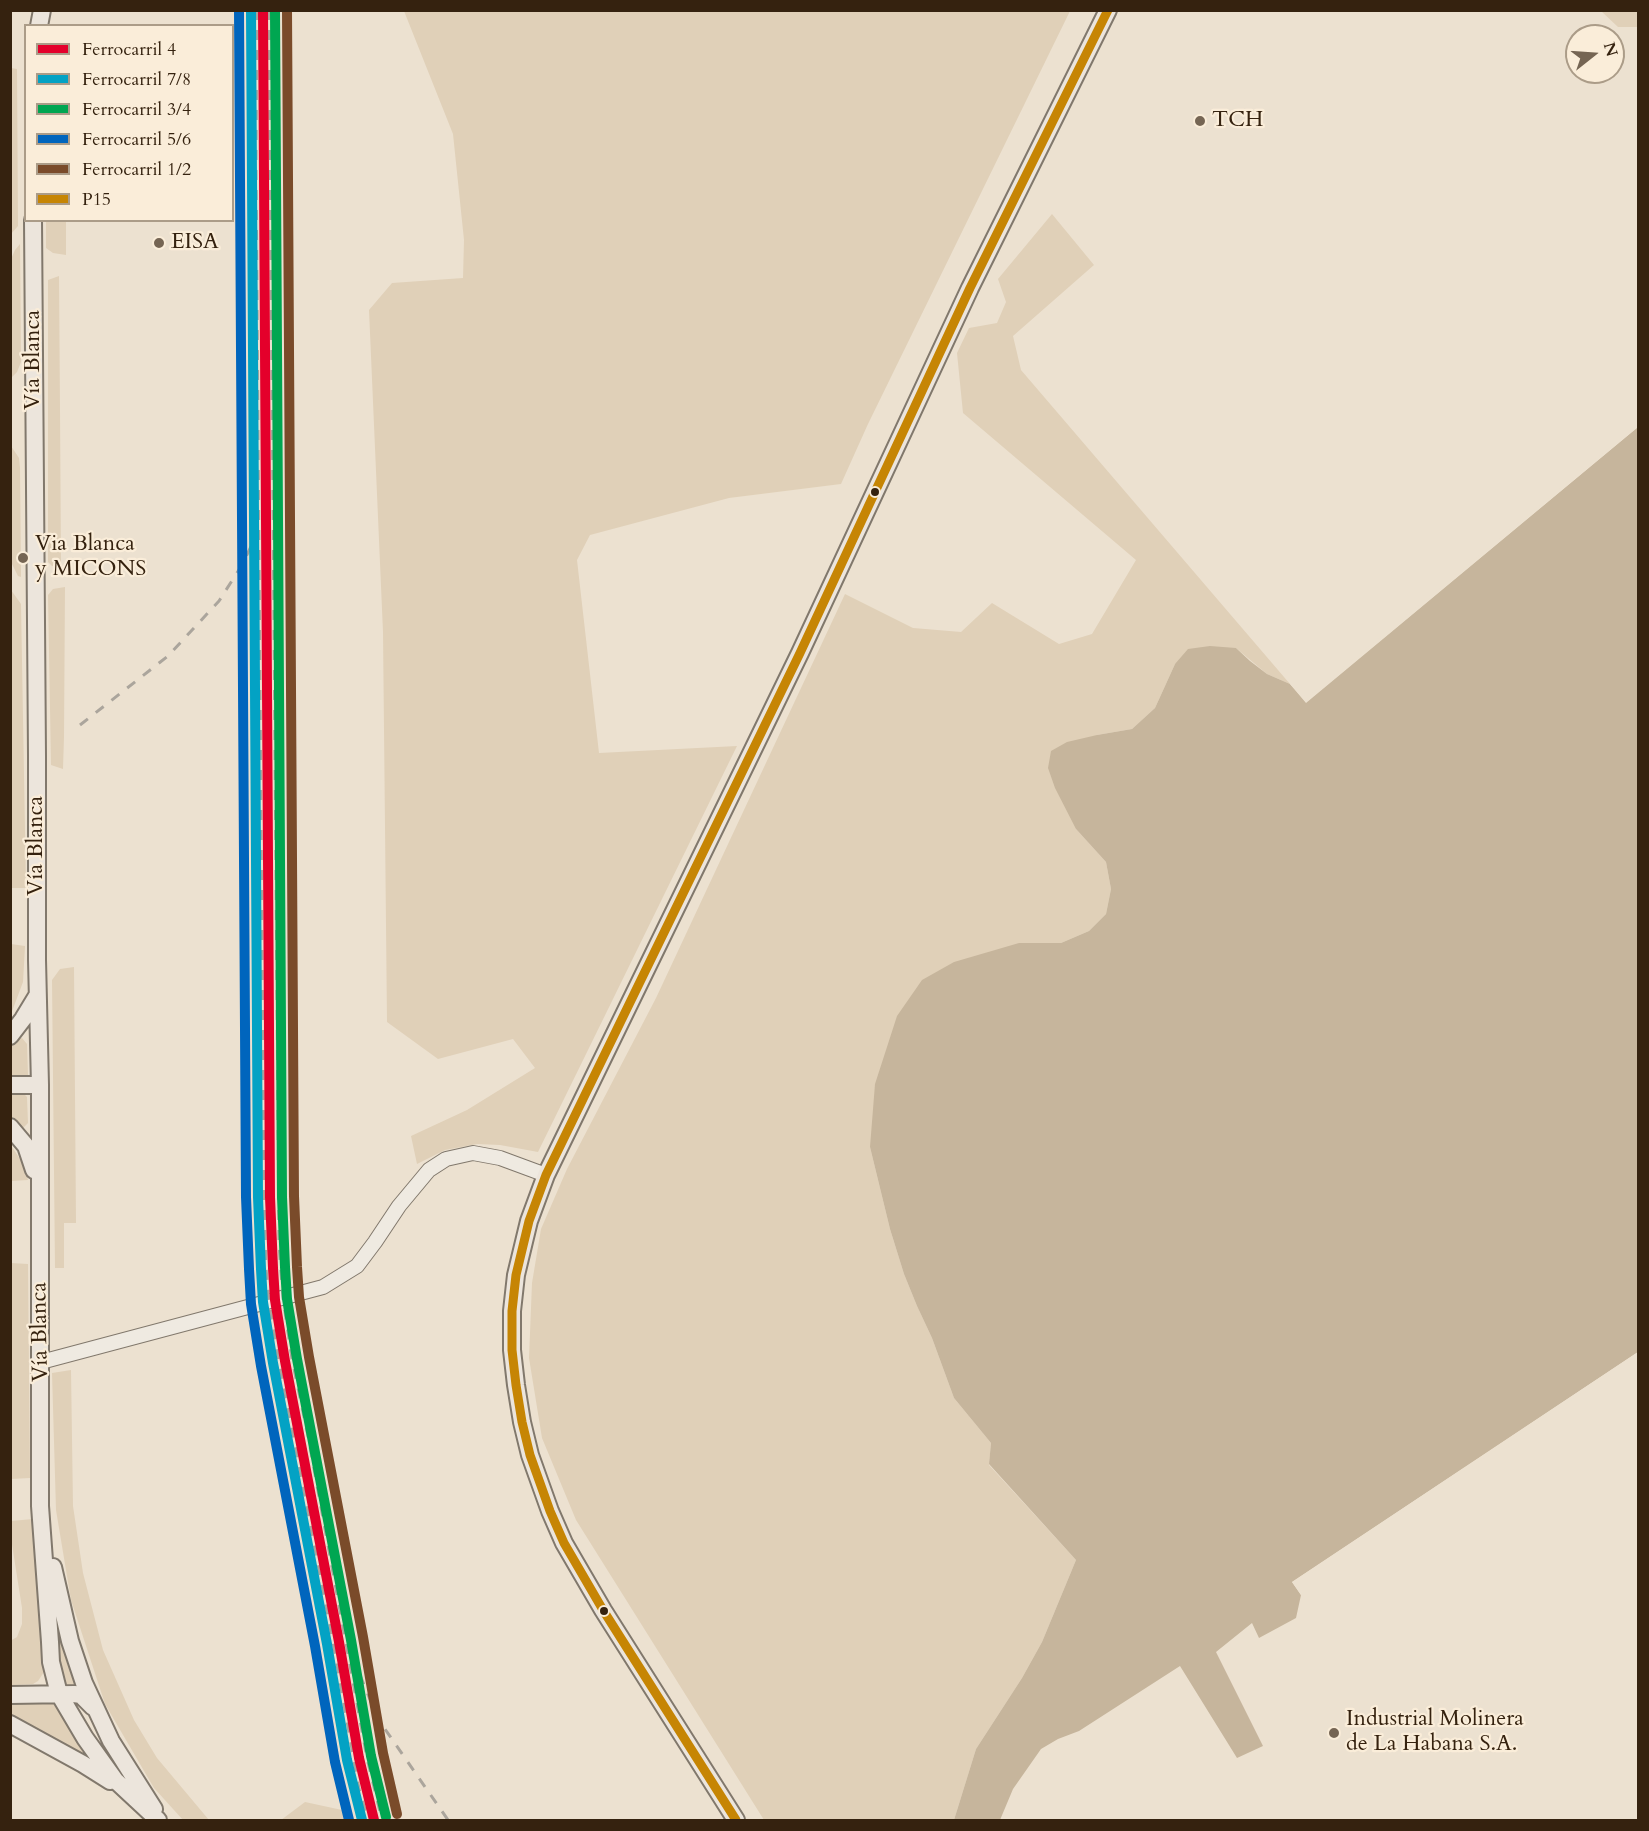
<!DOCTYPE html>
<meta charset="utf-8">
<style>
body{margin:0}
#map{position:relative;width:1649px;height:1831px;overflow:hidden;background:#ece1d0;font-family:Cardo,serif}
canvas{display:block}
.frame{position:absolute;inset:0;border:12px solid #35220f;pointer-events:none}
.legend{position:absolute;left:24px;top:24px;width:210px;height:198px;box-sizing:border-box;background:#faedd9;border:2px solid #ab9c88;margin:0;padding:8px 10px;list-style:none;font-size:18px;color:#35220f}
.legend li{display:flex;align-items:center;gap:12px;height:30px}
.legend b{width:30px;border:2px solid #ab9c88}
.north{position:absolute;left:1565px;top:24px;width:60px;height:60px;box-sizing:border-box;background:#faedd9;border:2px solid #ab9c88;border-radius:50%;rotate:73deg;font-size:16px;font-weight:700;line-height:24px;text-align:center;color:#35220f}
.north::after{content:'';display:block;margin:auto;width:21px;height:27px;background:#756553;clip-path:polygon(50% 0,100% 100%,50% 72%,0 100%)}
</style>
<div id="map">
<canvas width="1649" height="1831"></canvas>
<div class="frame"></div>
<ul class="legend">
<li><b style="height:8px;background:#e4002b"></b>Ferrocarril 4</li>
<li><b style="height:8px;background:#03a2c4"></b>Ferrocarril 7/8</li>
<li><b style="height:8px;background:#00a651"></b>Ferrocarril 3/4</li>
<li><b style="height:8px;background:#0065bd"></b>Ferrocarril 5/6</li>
<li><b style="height:8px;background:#7a4b2a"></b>Ferrocarril 1/2</li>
<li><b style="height:8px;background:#c68504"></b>P15</li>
</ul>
<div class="north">N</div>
</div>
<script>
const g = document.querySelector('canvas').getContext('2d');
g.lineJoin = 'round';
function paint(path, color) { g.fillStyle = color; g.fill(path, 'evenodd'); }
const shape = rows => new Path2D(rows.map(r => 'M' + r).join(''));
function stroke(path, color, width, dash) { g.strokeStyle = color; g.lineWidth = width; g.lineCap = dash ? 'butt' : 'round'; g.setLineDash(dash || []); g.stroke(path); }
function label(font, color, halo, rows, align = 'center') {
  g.font = font + ' Cardo,serif'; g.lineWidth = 4.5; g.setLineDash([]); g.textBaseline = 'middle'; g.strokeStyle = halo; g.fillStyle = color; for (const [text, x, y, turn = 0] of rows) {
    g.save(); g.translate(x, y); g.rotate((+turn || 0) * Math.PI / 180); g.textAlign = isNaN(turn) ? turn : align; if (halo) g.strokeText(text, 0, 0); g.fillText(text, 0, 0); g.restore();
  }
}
paint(shape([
 [404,11,1070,11,868,424,841,484,729,498,590,535,577,560,599,753,737,746,538,1152,500,1145,477,1144,445,1150,417,1164,411,1136,467,1110,535,1068,513,1039,438,1059,387,1022,383,632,369,310,392,283,463,278,464,240,453,134],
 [1601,11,1638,11,1638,27,1618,27],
 [11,68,17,69,18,226,11,234],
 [1052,214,1094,265,1013,336,1021,370,1290,684,1267,674,1236,648,1175,664,1155,708,1132,729,1097,735,1076,829,1106,862,1111,889,1106,914,1089,931,1061,943,1019,943,870,1147,890,1229,904,1274,917,1306,932,1338,954,1398,991,1443,989,1465,1076,1560,1042,1642,1022,1678,976,1749,954,1820,764,1820,576,1520,542,1438,529,1358,532,1283,541,1229,567,1169,656,998,845,594,913,628,961,632,992,603,1059,644,1092,634,1136,560,963,413,957,353,969,328,997,323,1006,302,998,279],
 [46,221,66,221,66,255,53,253,46,248],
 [20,244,21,362,17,372,11,378,11,259,15,250],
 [59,276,60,410,61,567,52,566,48,562,48,280],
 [11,446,19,458,20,468,21,577,18,576,11,562],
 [65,587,64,737,63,769,51,765,48,595,53,589],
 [11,590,21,604,26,888,11,888],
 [11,944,25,946,23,982,11,1014],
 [74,967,76,1223,64,1223,64,1268,55,1268,52,980,60,969],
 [22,1038,27,1044,28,1075,27,1077,11,1080,10,1047,17,1040],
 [10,1092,23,1093,27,1097,28,1123,23,1128,11,1119],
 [10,1144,24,1165,28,1180,11,1181],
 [11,1263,28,1264,30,1478,11,1479],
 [71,1370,73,1506,83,1573,103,1650,134,1720,157,1758,209,1820,183,1820,154,1788,105,1704,71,1600,56,1510,52,1373],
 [33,1519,47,1664,44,1672,38,1681,33,1684,11,1685,10,1641,17,1637,22,1624,22,1608,11,1538,11,1521],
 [48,1563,79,1686,63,1687,55,1647],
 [10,1698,55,1698,93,1762,41,1730,11,1715],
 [305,1802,342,1810,347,1820,281,1820]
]), '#e0d0b8');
paint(shape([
 [1638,427,1638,1352,1292,1582,1301,1595,1296,1618,1259,1638,1252,1623,1216,1652,1263,1746,1237,1758,1180,1666,1079,1731,1058,1739,1041,1749,1013,1789,1000,1820,954,1820,976,1749,1022,1678,1042,1642,1076,1560,989,1464,991,1443,954,1398,932,1338,917,1306,904,1274,890,1229,870,1147,875,1084,897,1016,922,980,954,962,1019,943,1061,943,1089,931,1106,914,1111,889,1106,862,1076,829,1055,788,1048,768,1051,751,1067,742,1097,735,1132,729,1155,708,1175,664,1188,649,1210,646,1236,648,1250,661,1267,674,1290,684,1306,702]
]), '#c6b59c');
paint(shape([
 [1638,424,1638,427,1306,703,1290,684,1292,682,1306,698],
 [1638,1352,1638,1356,1296,1583,1304,1593,1301,1595,1292,1582]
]), '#ece1d0');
const secondary = shape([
 [41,1362,323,1287,357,1266,375,1242,399,1206,429,1170,446,1159,473,1153,500,1158,546,1175]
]);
const primary = shape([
 [39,26,42,10],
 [33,220,37,756,37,960,40,1085,40,1506,50,1642,51,1662,59,1694,85,1738,115,1780,158,1820],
 [10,1036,23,1019,37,996],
 [10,1085,40,1085],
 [10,1127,26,1146,34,1170],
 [53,1567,70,1641,84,1683,111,1741,154,1809],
 [10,1695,74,1694,81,1695,93,1707],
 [10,1724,83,1764,110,1781],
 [736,1820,603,1610,564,1543,550,1511,530,1455,522,1422,516,1385,512,1350,512,1311,516,1275,529,1221,546,1175,800,653,970,288,1108,10]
]);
stroke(secondary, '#81786c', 16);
stroke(primary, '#81786c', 20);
stroke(secondary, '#efeae1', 14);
stroke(primary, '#ece5dc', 16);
stroke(shape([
 [257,10,256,165,261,816,264,1197,266,1268,269,1302,279,1362,333,1642,359,1789,368,1820],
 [269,10,279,1245,283,1298,292,1359,308,1436,367,1758,382,1820],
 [80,725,168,656,219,601,242,565,258,532],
 [360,1675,378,1719,448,1820]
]), '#aba59c', 3, [10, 10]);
stroke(shape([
 [736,1820,603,1610,564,1543,550,1511,530,1455,522,1422,516,1385,512,1350,512,1311,516,1275,529,1221,546,1175,800,653,970,288,1108,10]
]), '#c68504', 9);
stroke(shape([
 [263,10,270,1197,273,1268,275,1300,285,1361,339,1642,359,1758,374,1820]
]), '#e4002b', 10);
stroke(shape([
 [251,10,258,1197,261,1269,263,1302,273,1363,327,1644,347,1760,362,1820]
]), '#03a2c4', 10);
stroke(shape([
 [275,10,282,1197,285,1267,287,1299,297,1359,351,1640,371,1756,386,1817]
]), '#00a651', 10);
stroke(shape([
 [239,10,246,1197,249,1269,251,1304,261,1366,315,1646,335,1762,349,1820]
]), '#0065bd', 10);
stroke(shape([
 [287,10,294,1196,297,1267,299,1297,309,1357,363,1637,383,1753,397,1814]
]), '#7a4b2a', 10);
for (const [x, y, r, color] of [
 [1200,121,6,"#756553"],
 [159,243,6,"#756553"],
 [875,492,5,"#35220f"],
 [23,558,6,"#756553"],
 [604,1611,5,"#35220f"],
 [1334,1733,6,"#756553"]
]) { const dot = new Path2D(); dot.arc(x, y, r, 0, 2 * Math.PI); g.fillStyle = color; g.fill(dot); stroke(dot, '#faedd9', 2); }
label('22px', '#35220f', '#faedd9', [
 ["TCH",1212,121],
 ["EISA",171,243],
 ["Via Blanca",35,545],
 ["y MICONS",35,570],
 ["Industrial Molinera",1346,1720],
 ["de La Habana S.A.",1346,1745]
], 'left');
label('22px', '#35220f', '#faedd9', [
 ["Vía Blanca",34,360,-90],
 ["Vía Blanca",37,846,-90],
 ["Vía Blanca",41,1332,-91]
]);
</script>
